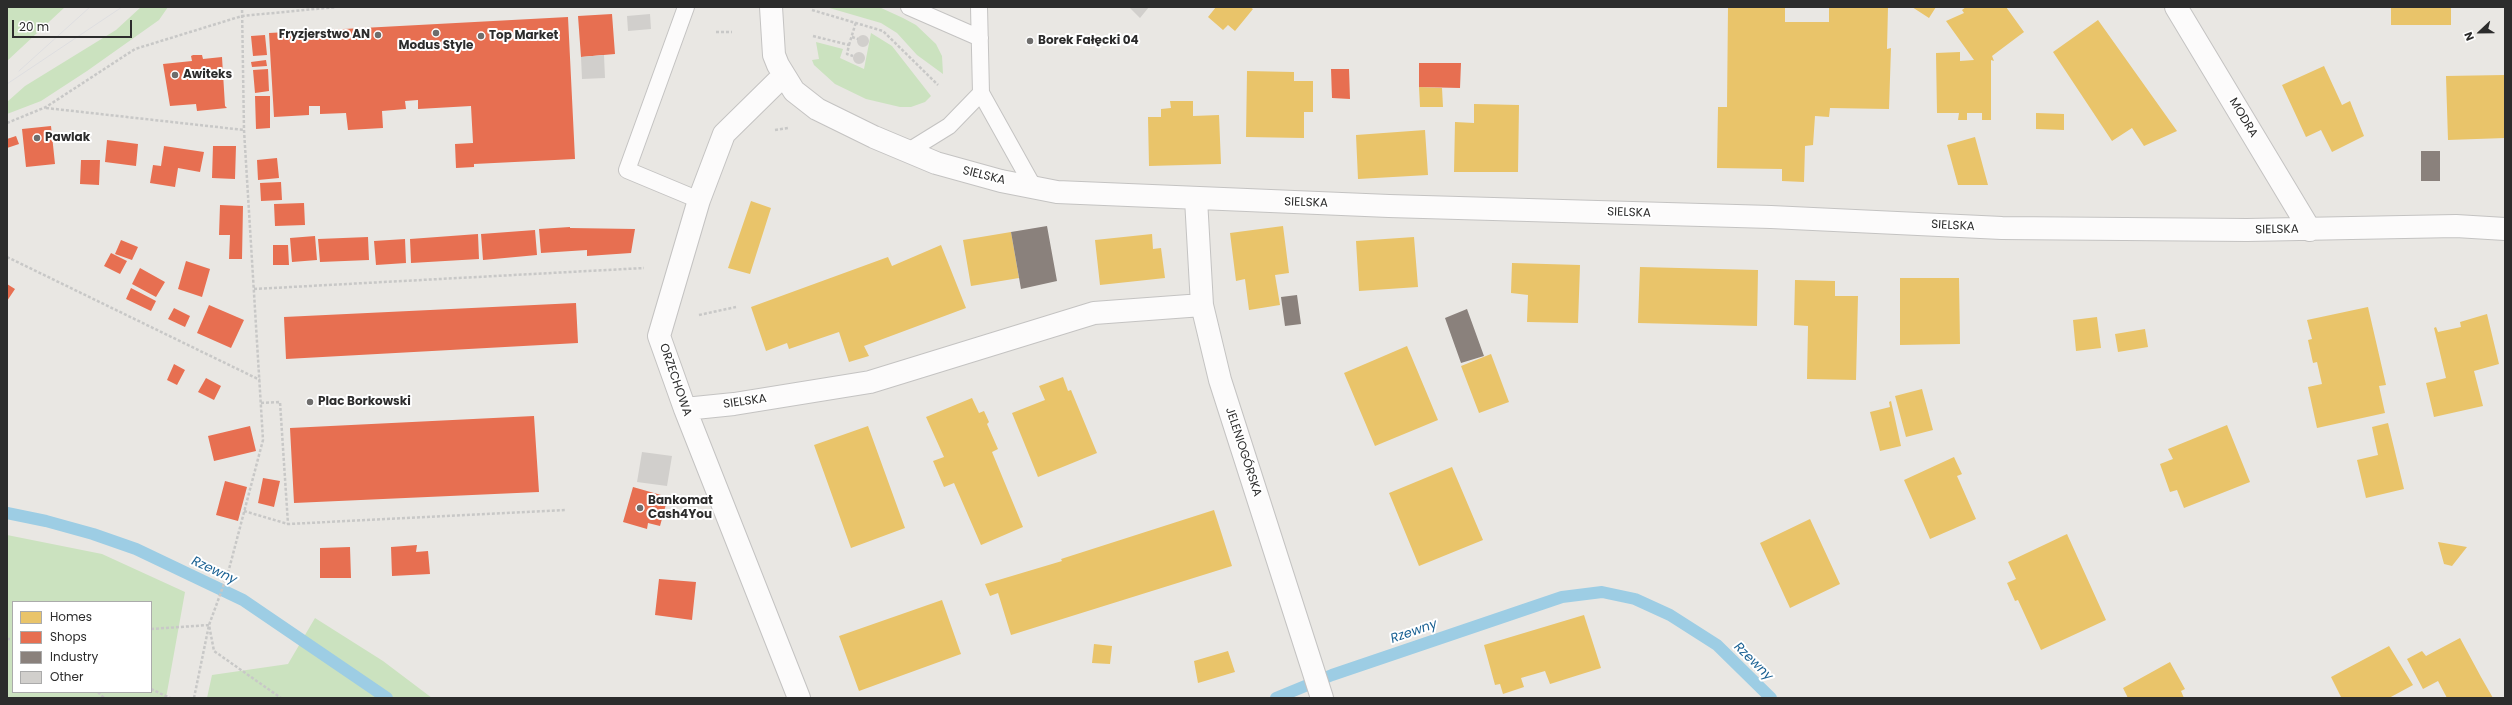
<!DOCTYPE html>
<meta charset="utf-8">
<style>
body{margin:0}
#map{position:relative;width:2512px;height:705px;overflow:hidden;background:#e9e7e3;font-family:Poppins,sans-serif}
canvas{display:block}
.frame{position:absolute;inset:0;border:8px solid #2c2c2c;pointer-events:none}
.legend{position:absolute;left:12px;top:601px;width:140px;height:92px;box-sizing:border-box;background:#fff;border:1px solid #ababab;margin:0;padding:5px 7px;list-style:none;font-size:12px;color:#2c2c2c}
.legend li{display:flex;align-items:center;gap:8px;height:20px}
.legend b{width:20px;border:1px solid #ababab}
.north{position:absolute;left:2460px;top:12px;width:40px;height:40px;-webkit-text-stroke:3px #fff;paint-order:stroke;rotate:248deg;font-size:11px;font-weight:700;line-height:16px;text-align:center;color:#2c2c2c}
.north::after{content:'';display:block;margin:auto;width:14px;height:18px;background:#2c2c2c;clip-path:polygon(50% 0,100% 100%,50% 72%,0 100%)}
.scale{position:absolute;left:12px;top:20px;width:120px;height:18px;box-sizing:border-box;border:2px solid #2c2c2c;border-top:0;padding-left:5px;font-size:12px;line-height:14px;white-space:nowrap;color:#2c2c2c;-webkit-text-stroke:3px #fff;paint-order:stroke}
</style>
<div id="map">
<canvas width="2512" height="705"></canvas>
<div class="frame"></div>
<ul class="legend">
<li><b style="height:11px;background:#e9c46a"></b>Homes</li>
<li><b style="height:11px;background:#e76f51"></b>Shops</li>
<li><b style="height:11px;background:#8a817c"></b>Industry</li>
<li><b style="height:11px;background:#d1cfcc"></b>Other</li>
</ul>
<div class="north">N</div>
<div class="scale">20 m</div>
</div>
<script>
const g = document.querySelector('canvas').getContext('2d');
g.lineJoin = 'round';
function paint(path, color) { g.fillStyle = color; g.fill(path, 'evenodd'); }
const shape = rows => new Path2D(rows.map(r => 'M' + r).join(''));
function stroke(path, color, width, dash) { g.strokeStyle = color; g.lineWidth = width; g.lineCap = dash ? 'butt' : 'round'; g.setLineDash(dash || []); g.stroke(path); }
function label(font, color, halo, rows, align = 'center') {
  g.font = font + ' Poppins,sans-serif'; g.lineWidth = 4; g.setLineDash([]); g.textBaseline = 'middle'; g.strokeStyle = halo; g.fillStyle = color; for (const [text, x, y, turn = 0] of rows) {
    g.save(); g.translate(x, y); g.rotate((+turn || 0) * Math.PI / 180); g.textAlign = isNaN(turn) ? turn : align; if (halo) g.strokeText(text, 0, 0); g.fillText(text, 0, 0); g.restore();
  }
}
paint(shape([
 [7,7,65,7,7,61],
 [141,7,168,7,159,20,87,71,41,101,7,114,7,102,25,86,116,30],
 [826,7,879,7,903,18,916,25,936,44,942,56,943,74,917,55,897,33,881,23],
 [871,33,892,46,931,96,925,102,911,107,900,107,866,99,835,84,814,65,812,60,819,59,816,42,843,49,840,58,864,69],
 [7,535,102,554,185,592,166,698,7,698],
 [13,602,151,602,151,692,13,692],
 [315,618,383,661,432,698,207,698,212,675,288,664]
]), '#cbe2bf');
paint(shape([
 [1216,7,1250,7,1253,9,1235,31,1228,25,1223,30,1208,17],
 [1728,7,1785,7,1785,22,1829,22,1829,7,1888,7,1887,49,1891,48,1889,109,1830,108,1829,117,1815,116,1813,145,1805,146,1804,182,1782,181,1782,169,1717,168,1718,107,1727,107],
 [1912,7,1936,7,1929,18],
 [1966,7,2006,7,2024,32,1992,56,1994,61,1991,60,1991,120,1982,120,1982,113,1967,113,1967,120,1958,120,1959,113,1937,113,1936,53,1960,52,1960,61,1974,60,1946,21,1964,13,1962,10],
 [2391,7,2451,7,2451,25,2391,25],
 [2098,20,2135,72,2177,131,2144,146,2132,128,2112,141,2053,52],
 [2324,66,2342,105,2350,101,2364,136,2332,152,2321,130,2306,137,2282,85],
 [1247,71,1294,72,1294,81,1313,81,1313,112,1304,112,1304,138,1246,137],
 [2504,75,2505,138,2448,140,2446,76],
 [1419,87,1442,88,1443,107,1420,107],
 [1170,101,1193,101,1193,116,1219,115,1221,164,1149,166,1148,117,1161,117,1161,109,1171,108],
 [1474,104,1519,105,1518,172,1454,172,1455,122,1474,123],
 [2036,113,2064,114,2064,130,2036,129],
 [1425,130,1428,175,1358,179,1356,135],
 [1975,137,1988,185,1958,185,1947,145],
 [751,201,771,208,750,274,728,268],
 [1283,226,1289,273,1275,275,1280,305,1249,310,1245,279,1236,281,1230,233],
 [1011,232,1019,278,971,286,963,240],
 [1152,234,1153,249,1161,248,1165,278,1100,285,1095,240],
 [1414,237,1418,287,1359,291,1356,241],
 [941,245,966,308,864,346,869,356,849,362,839,332,789,349,787,343,766,351,751,307,888,257,892,266],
 [1512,263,1580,265,1578,323,1527,322,1528,295,1511,293],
 [1640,267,1758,270,1757,326,1638,323],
 [1900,278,1959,278,1960,344,1900,345],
 [1795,280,1835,281,1835,296,1858,296,1856,380,1807,379,1808,326,1794,325],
 [2368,307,2386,385,2379,386,2385,413,2317,428,2308,387,2322,384,2317,362,2313,363,2308,340,2312,339,2307,320],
 [2487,314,2499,364,2474,371,2483,406,2434,417,2426,383,2446,378,2434,328,2436,327,2438,332,2461,327,2460,322],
 [2097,317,2101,348,2076,351,2073,320],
 [2145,329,2148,347,2118,352,2115,334],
 [1407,346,1438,420,1375,446,1344,373],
 [1491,354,1509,402,1479,413,1461,366],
 [1063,377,1068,391,1071,390,1097,453,1038,477,1012,413,1045,400,1039,386],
 [1922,389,1933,430,1906,437,1895,396],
 [972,398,979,413,984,411,989,422,987,424,998,449,992,452,1023,527,981,545,954,483,944,487,933,461,944,457,926,417],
 [1891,401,1901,446,1880,451,1870,412,1890,407,1889,402],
 [2388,423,2404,489,2366,498,2357,460,2378,455,2372,427],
 [2227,425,2250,482,2184,508,2177,490,2170,492,2160,464,2173,459,2168,449],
 [868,426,905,528,851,548,814,445],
 [1954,457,1962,474,1957,476,1976,519,1930,539,1904,480],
 [1452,467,1483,540,1419,566,1389,493],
 [1214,510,1232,566,1011,635,998,593,990,596,985,584,1062,561,1061,559],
 [1810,519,1840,584,1790,608,1760,543],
 [2067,534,2106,620,2041,650,2018,600,2015,601,2007,583,2016,579,2008,562],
 [2438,542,2467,547,2452,566,2444,564],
 [942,600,961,654,859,691,839,636],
 [1584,615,1601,668,1550,684,1545,671,1521,678,1524,687,1503,694,1500,684,1495,685,1484,645],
 [2460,638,2481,677,2493,698,2447,698,2438,681,2423,689,2407,659,2422,651,2426,656],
 [1094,644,1112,646,1110,664,1092,663],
 [2389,646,2413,685,2389,698,2341,697,2331,677],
 [1228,651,1235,672,1198,683,1194,661],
 [2170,662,2185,689,2181,691,2184,698,2128,698,2123,688]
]), '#e9c46a');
paint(shape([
 [612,14,615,54,581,57,578,16],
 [568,17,575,159,474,164,474,167,456,168,455,144,473,143,471,106,418,109,418,100,405,101,406,109,382,111,383,128,348,130,346,113,320,114,320,106,309,106,309,115,274,117,269,33],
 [265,35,267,55,253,56,251,36],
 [193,55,202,55,203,59,222,57,225,106,227,108,197,111,196,104,170,106,163,64,192,61,191,56],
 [266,60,267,66,252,67,251,62],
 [1419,63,1461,63,1460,88,1419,87],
 [268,69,269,91,255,93,253,70],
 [1331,69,1349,69,1350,99,1332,98],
 [255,96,270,96,270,128,256,129],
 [51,126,55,164,26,167,22,129],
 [16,136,19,144,7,148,7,139],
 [107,140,138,144,136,166,105,162],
 [164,146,204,152,200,172,178,168,175,187,150,183,153,165,161,166],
 [213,146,236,146,235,179,212,178],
 [277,158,279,178,258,180,257,160],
 [81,160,100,160,99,185,80,184],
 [281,182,282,200,261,201,260,183],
 [304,203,305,225,275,226,274,204],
 [220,205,243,206,242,259,229,259,230,235,219,235],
 [570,227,570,228,635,229,631,253,587,256,587,250,541,253,539,229],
 [535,230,537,255,483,260,481,234],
 [478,234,479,259,411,263,410,239],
 [315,236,317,260,292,262,290,238],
 [368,237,369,260,320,262,318,239],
 [405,239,406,263,376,265,374,241],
 [121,240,138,247,132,260,115,254],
 [273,245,288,245,289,265,273,265],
 [111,253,127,261,120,274,104,266],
 [186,261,210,269,202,297,178,289],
 [140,268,165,282,156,297,132,284],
 [7,284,15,289,7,301],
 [131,288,156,301,151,311,126,299],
 [576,303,578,343,286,359,284,317],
 [209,305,244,320,231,348,197,333],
 [174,308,190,316,185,327,168,319],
 [174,364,185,370,177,385,167,380],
 [206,378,221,386,214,400,198,392],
 [534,416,539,492,294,503,290,428],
 [250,426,256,451,214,461,208,436],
 [263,478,280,481,274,507,258,503],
 [225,481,247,487,238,521,216,515],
 [633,487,668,497,660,526,648,523,647,529,623,522],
 [417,545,416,552,428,551,430,574,392,576,391,547],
 [350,547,351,578,320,578,320,548],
 [659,579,696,582,692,620,655,615]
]), '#e76f51');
paint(shape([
 [2421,151,2440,151,2440,181,2421,181],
 [1047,226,1057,281,1021,289,1011,232],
 [1297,295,1301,324,1285,326,1281,297],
 [1467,309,1484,356,1461,363,1445,318]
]), '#8a817c');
stroke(shape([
 [7,513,46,521,93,534,136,549,243,600,387,698],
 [1276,698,1332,675,1562,597,1602,592,1635,599,1670,615,1717,645,1771,698]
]), '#9dcde4', 12);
paint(shape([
 [1129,7,1149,7,1140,18],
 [650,14,651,29,628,31,627,16],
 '857 41a6 6 0 1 1 12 0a6 6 0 1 1-12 0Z',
 '853 58a6 6 0 1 1 12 0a6 6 0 1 1-12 0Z',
 [604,55,605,78,582,79,581,57],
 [642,452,672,456,667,486,637,482]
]), '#d1cfcc');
const lane = shape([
 [686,7,627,170,699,200],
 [909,7,980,38],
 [979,7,981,93,1034,188],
 [907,152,949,126,981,93]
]);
const street = shape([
 [771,7,774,55,778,65,794,91,817,109,874,137,936,163,1001,181,1057,192,1389,206,1771,217,2002,228,2247,230,2456,226,2505,229],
 [2176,7,2310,230],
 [783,76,724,134,699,200,659,336,685,409,799,698],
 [1196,199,1202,305,1220,380,1322,698],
 [685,409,734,404,870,382,1094,313,1202,305]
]);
stroke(lane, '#c4c3c2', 18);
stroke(street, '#c4c3c2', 24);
stroke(shape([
 [812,10,883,31,938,85],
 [716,32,732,32],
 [813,36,849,45,847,54,853,56],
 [852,37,858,39],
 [849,45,856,22],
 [46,108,244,130],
 [7,123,46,107,135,49,242,16,336,7],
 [775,130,788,128],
 [7,257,260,380],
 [254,289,644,268],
 [699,315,736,307],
 [261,403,280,402,288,524],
 [244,511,288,524,565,510],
 [151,629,209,625,214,651,281,698],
 [7,639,13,639],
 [151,689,170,698],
 [98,692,104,698],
 [194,698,209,625,228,573,263,440,244,130,242,7]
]), '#c8c8c7', 2.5, [3, 2]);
stroke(lane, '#fcfbfb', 16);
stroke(street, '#fcfbfb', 22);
stroke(shape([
 [19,71,90,7],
 [7,84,122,7]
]), '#dedee0', 1);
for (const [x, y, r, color] of [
 [436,33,4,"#6e6d6c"],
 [378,35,4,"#6e6d6c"],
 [481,36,4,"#6e6d6c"],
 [1030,41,4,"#6e6d6c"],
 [175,75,4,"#6e6d6c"],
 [37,138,4,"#6e6d6c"],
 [310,402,4,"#6e6d6c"],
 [640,508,4,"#6e6d6c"]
]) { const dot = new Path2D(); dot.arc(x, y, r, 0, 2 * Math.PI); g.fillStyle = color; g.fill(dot); stroke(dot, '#fff', 1.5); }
label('bold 12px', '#2c2c2c', '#fff', [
 ["Fryzjerstwo AN",370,35,"right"],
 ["Top Market",489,36],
 ["Borek Fałęcki 04",1038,41],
 ["Modus Style",436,46,"center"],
 ["Awiteks",183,75],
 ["Pawlak",45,138],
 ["Plac Borkowski",318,402],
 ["Bankomat",648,501],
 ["Cash4You",648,515]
], 'left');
label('12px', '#2c2c2c', '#fff', [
 ["MODRA",2243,118,59],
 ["SIELSKA",984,176,14],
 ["SIELSKA",1306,203,2],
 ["SIELSKA",1629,213,2],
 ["SIELSKA",1953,226,3],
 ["SIELSKA",2277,230,-1],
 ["ORZECHOWA",675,380,71],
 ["SIELSKA",745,402,-8],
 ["JELENIOGÓRSKA",1243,452,72]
]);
label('italic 13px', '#1a6193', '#fff', [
 ["Rzewny",214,571,25],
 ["Rzewny",1414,632,-19],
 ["Rzewny",1753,662,44]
]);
</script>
